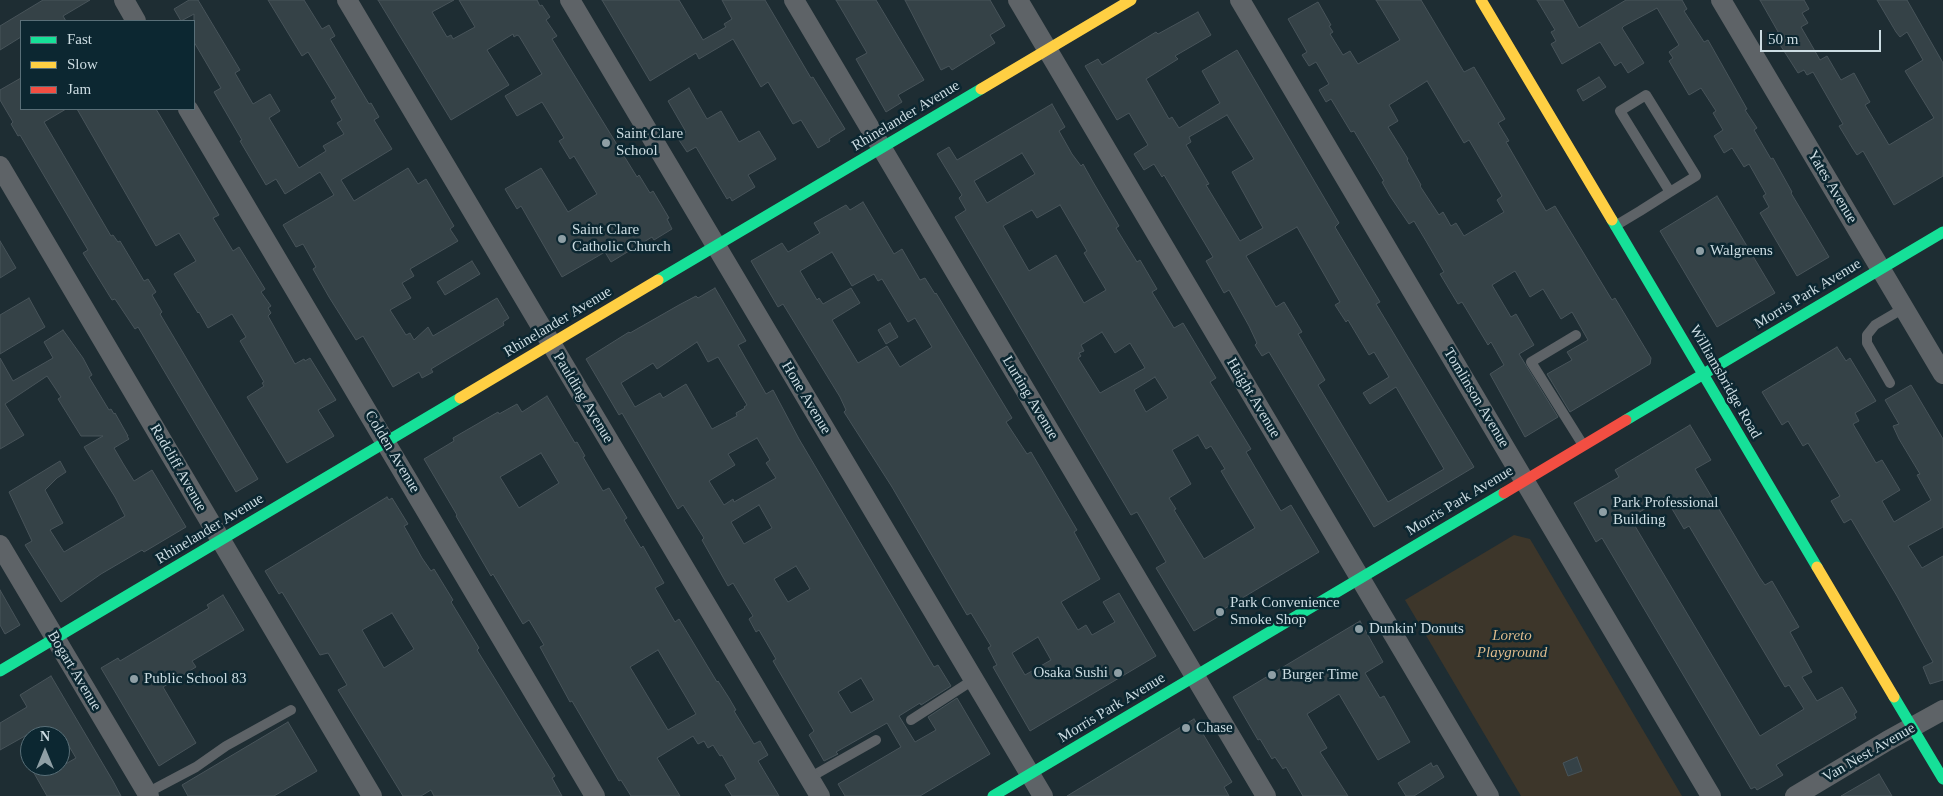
<!DOCTYPE html>
<style>
body{margin:0}
#map{position:relative;width:1943px;height:796px;overflow:hidden;background:#1e2d33;font-family:"Times New Roman",serif}
canvas{display:block}
.legend{position:absolute;left:20px;top:20px;width:175px;height:90px;box-sizing:border-box;background:#0c2731;border:1px solid #596f78;margin:0;padding:6px 9px;list-style:none;font-size:15px;color:#ccdce2}
.legend li{display:flex;align-items:center;gap:10px;height:25px}
.legend b{width:25px;border:1px solid #596f78}
.north{position:absolute;left:20px;top:726px;width:50px;height:50px;box-sizing:border-box;background:#0c2731;border:1px solid #596f78;border-radius:50%;rotate:0deg;font-size:14px;font-weight:700;line-height:20px;text-align:center;color:#ccdce2}
.north::after{content:'';display:block;margin:auto;width:18px;height:22px;background:#8f9fa5;clip-path:polygon(50% 0,100% 100%,50% 72%,0 100%)}
.scale{position:absolute;left:1760px;top:30px;width:121px;height:22px;box-sizing:border-box;border:2px solid #ccdce2;border-top:0;padding-left:6px;font-size:15px;line-height:18px;white-space:nowrap;color:#ccdce2;-webkit-text-stroke:4px #0c2731;paint-order:stroke}
</style>
<div id="map">
<canvas width="1943" height="796"></canvas>
<ul class="legend">
<li><b style="height:6px;background:#16e098"></b>Fast</li>
<li><b style="height:6px;background:#ffcf43"></b>Slow</li>
<li><b style="height:6px;background:#f24e42"></b>Jam</li>
</ul>
<div class="north">N</div>
<div class="scale">50 m</div>
</div>
<script>
const g = document.querySelector('canvas').getContext('2d');
g.lineJoin = 'round';
function paint(path, color) { g.fillStyle = color; g.fill(path, 'evenodd'); }
const shape = rows => new Path2D(rows.map(r => 'M' + r).join(''));
function stroke(path, color, width, dash) { g.strokeStyle = color; g.lineWidth = width; g.lineCap = dash ? 'butt' : 'round'; g.setLineDash(dash || []); g.stroke(path); }
function label(font, color, halo, rows, align = 'center') {
  g.font = font + ' "Times New Roman",serif'; g.lineWidth = 5; g.setLineDash([]); g.textBaseline = 'middle'; g.strokeStyle = halo; g.fillStyle = color; for (const [text, x, y, turn = 0] of rows) {
    g.save(); g.translate(x, y); g.rotate((+turn || 0) * Math.PI / 180); g.textAlign = isNaN(turn) ? turn : align; if (halo) g.strokeText(text, 0, 0); g.fillText(text, 0, 0); g.restore();
  }
}
paint(shape([
 [1514,535,1530,539,1682,796,1521,796,1405,600]
]), '#3d362a');
const building = shape([
 [43,0,90,0,63,16,66,21,21,21,21,37,0,50,0,26,43,0],
 [189,0,198,0,240,70,235,73,253,104,270,94,280,111,269,118,299,168,326,151,323,146,344,134,337,123,342,120,331,101,336,98,308,52,302,56,268,0,304,0,322,29,329,25,335,36,330,39,369,104,371,103,379,117,374,120,392,149,341,180,354,201,408,168,418,184,426,179,454,226,450,229,458,241,410,269,414,276,402,283,411,298,390,310,406,335,410,333,414,340,428,327,433,336,497,298,509,318,503,322,504,325,431,369,433,372,422,378,419,372,393,387,363,336,356,340,329,297,313,269,316,267,303,244,296,247,283,225,334,195,320,172,285,194,276,179,266,185,240,141,242,140,214,92,221,88,194,42,194,14,181,21,174,9,189,0],
 [378,0,454,0,432,12,447,37,451,35,453,39,475,27,459,0,537,0,540,6,542,5,550,17,546,20,557,36,552,39,637,177,639,175,650,193,653,191,669,218,667,219,672,229,654,240,652,237,611,262,605,252,562,277,521,206,517,209,505,189,541,168,568,212,597,194,574,156,570,159,559,141,564,138,542,102,517,116,505,96,542,74,519,36,517,35,514,37,513,34,487,50,509,85,451,120,378,0],
 [602,0,679,0,703,40,726,27,724,24,732,19,722,0,765,0,811,78,813,77,845,129,829,139,830,141,818,148,801,120,793,124,768,82,761,87,733,39,699,59,696,53,650,81,602,0],
 [836,0,876,0,924,80,898,95,902,102,886,112,856,59,867,53,836,0],
 [905,0,990,0,1005,26,990,35,995,43,952,70,949,66,941,70,905,0],
 [1376,0,1421,0,1464,72,1474,67,1505,119,1498,123,1509,141,1506,142,1546,211,1555,206,1612,300,1615,298,1651,358,1650,364,1570,412,1547,374,1572,360,1567,352,1588,340,1572,312,1561,319,1543,289,1530,297,1515,271,1492,285,1511,317,1516,314,1534,345,1519,354,1558,417,1525,437,1490,374,1504,365,1491,342,1488,345,1462,302,1458,304,1440,274,1444,272,1426,241,1414,221,1409,224,1390,196,1382,182,1384,181,1354,131,1351,132,1331,99,1326,102,1319,90,1329,84,1316,62,1309,66,1302,55,1307,52,1288,19,1318,2,1331,25,1329,26,1333,32,1330,34,1343,55,1350,51,1358,64,1400,40,1376,0],
 [1427,81,1464,143,1469,140,1502,196,1497,200,1504,212,1464,236,1456,223,1451,226,1443,212,1439,215,1420,186,1421,185,1407,160,1408,159,1388,127,1398,121,1389,105,1427,81],
 [1537,0,1563,0,1579,28,1626,0,1682,0,1687,9,1684,11,1704,42,1708,40,1747,109,1745,110,1757,128,1754,130,1771,159,1773,158,1792,192,1791,193,1829,257,1797,276,1760,213,1769,207,1763,196,1766,194,1749,164,1744,167,1732,148,1724,153,1714,136,1723,130,1713,113,1716,111,1701,88,1689,95,1669,61,1673,58,1669,52,1679,45,1657,8,1624,26,1622,28,1644,63,1628,73,1621,62,1615,66,1600,42,1562,64,1551,44,1556,41,1551,32,1555,30,1537,0],
 [1760,0,1804,0,1809,9,1802,13,1808,23,1801,27,1808,39,1820,60,1827,56,1841,80,1854,73,1870,102,1865,105,1889,145,1934,118,1905,71,1923,60,1907,32,1900,37,1896,32,1877,0,1907,0,1943,63,1943,176,1894,205,1863,151,1857,155,1853,149,1839,126,1843,124,1813,72,1807,75,1804,70,1798,73,1777,40,1781,37,1760,0],
 [1198,12,1211,35,1175,56,1178,59,1146,79,1169,119,1172,117,1179,128,1220,103,1202,71,1237,50,1339,223,1335,227,1380,302,1376,304,1474,467,1374,527,1269,352,1262,356,1255,345,1257,343,1249,326,1229,290,1224,293,1206,261,1213,257,1164,175,1162,177,1154,164,1144,170,1134,154,1148,145,1129,113,1117,120,1085,66,1098,59,1102,65,1156,32,1158,34,1198,12],
 [1227,115,1254,159,1232,172,1263,228,1240,241,1206,185,1209,184,1186,145,1191,142,1189,137,1227,115],
 [1297,227,1340,302,1335,305,1346,322,1348,320,1369,355,1374,352,1389,377,1363,393,1370,404,1396,387,1444,469,1388,502,1318,385,1325,380,1298,334,1302,332,1284,302,1276,307,1246,256,1297,227],
 [1599,77,1606,87,1583,101,1577,90,1599,77],
 [21,78,21,109,66,109,44,122,111,236,113,235,118,242,120,241,144,281,148,279,156,292,152,295,162,312,160,314,258,479,236,492,138,327,135,329,115,299,112,300,83,253,88,250,20,135,18,136,11,124,13,122,0,100,0,90,21,78],
 [689,88,707,119,721,111,739,142,759,131,776,159,748,175,755,187,732,201,730,197,727,199,696,147,687,152,677,137,686,132,668,101,689,88],
 [1052,104,1065,127,1059,131,1072,154,1081,166,1083,164,1093,182,1119,226,1116,228,1137,262,1140,260,1157,289,1152,292,1174,328,1183,323,1216,378,1210,382,1251,449,1246,452,1256,469,1281,511,1291,505,1319,552,1224,609,1226,612,1194,631,1156,568,1166,562,1158,548,1137,512,1131,515,955,217,966,210,959,198,962,195,937,154,949,147,957,160,1052,104],
 [1022,153,1035,174,987,203,974,181,1022,153],
 [1060,205,1087,251,1084,253,1106,290,1084,303,1056,255,1029,271,1003,226,1032,210,1037,218,1060,205],
 [1102,332,1115,353,1130,343,1145,368,1100,393,1078,358,1081,356,1079,353,1084,351,1081,345,1102,332],
 [1155,377,1168,398,1146,412,1134,390,1155,377],
 [1198,435,1206,449,1211,446,1225,469,1221,471,1255,528,1204,559,1174,510,1176,509,1169,498,1191,484,1172,450,1198,435],
 [77,109,156,109,219,215,213,218,233,251,239,247,265,289,261,292,271,306,268,308,271,313,268,316,295,364,304,359,305,361,310,358,336,400,318,410,334,436,287,463,247,397,264,386,262,383,264,382,240,341,246,337,232,314,208,328,199,312,198,313,174,274,196,261,179,233,156,246,77,109],
 [1717,196,1775,293,1717,327,1660,231,1717,196],
 [863,202,894,254,902,249,920,280,925,278,935,294,936,293,1012,418,1006,422,1027,454,1031,452,1077,530,1074,532,1100,579,1061,602,1078,630,1086,625,1092,635,1115,622,1103,602,1119,593,1156,656,1030,731,993,667,997,665,988,648,991,646,971,613,967,615,892,487,844,412,846,410,840,397,783,304,778,307,751,261,782,243,788,252,820,233,814,223,846,205,850,210,863,202],
 [832,252,852,286,874,274,878,281,882,279,908,322,915,318,932,347,900,367,887,346,858,363,832,320,860,303,851,288,823,304,819,298,817,300,800,271,832,252],
 [1038,637,1051,660,1025,675,1012,653,1038,637],
 [0,241,16,268,0,278,0,241],
 [472,261,480,274,445,295,437,282,472,261],
 [715,288,746,341,738,345,766,394,773,390,799,439,934,667,938,665,951,686,921,705,920,703,899,716,915,742,936,730,928,717,957,698,990,754,920,796,845,796,838,784,901,747,887,723,836,752,838,754,824,761,809,735,814,731,773,661,776,659,759,630,756,632,749,619,753,616,733,583,728,586,702,540,704,538,683,505,678,509,622,413,619,415,586,359,629,332,630,333,679,305,696,296,698,298,715,288],
 [697,342,708,362,718,357,747,405,744,407,745,408,736,413,737,416,712,429,686,384,663,398,660,393,635,407,621,383,653,363,657,369,697,342],
 [757,438,770,460,766,463,776,478,734,502,733,499,724,505,709,481,735,465,728,454,757,438],
 [759,505,772,528,744,544,731,522,759,505],
 [796,566,810,589,788,602,774,579,796,566],
 [861,678,874,700,851,713,838,692,861,678],
 [29,298,45,327,0,354,0,315,29,298],
 [890,323,898,337,886,344,878,330,890,323],
 [63,330,83,358,92,375,89,377,109,410,111,409,114,414,115,413,128,436,127,436,129,439,114,448,124,465,134,481,152,470,186,527,144,552,142,550,101,574,61,602,25,545,32,541,9,492,60,461,66,472,57,478,45,490,63,523,50,530,64,552,125,516,115,497,84,447,103,436,81,436,58,399,61,397,47,376,5,404,24,435,0,449,0,358,13,381,53,358,44,342,63,330],
 [1837,347,1846,361,1850,358,1876,401,1855,413,1859,421,1853,424,1876,463,1882,460,1900,490,1882,501,1894,522,1931,500,1917,475,1920,474,1899,439,1893,426,1899,424,1885,400,1911,385,1943,439,1943,527,1908,546,1922,568,1943,556,1943,680,1930,684,1923,667,1933,662,1897,596,1851,519,1844,523,1831,501,1840,496,1808,443,1803,446,1788,421,1782,425,1762,392,1837,347],
 [547,396,575,443,577,442,585,456,583,457,603,491,609,488,627,518,624,520,641,548,643,546,664,583,655,588,675,622,679,619,717,682,718,681,729,698,736,710,734,711,754,744,760,741,768,755,758,761,779,796,732,796,725,785,736,779,722,755,720,756,713,745,708,748,704,741,698,744,693,736,657,758,680,796,631,796,621,780,619,781,572,701,570,702,540,647,544,645,529,620,523,624,493,574,491,576,456,516,457,515,424,459,454,441,453,438,498,412,499,414,517,404,522,412,547,396],
 [541,453,559,483,519,508,500,477,541,453],
 [658,650,696,714,668,730,630,667,658,650],
 [1690,425,1711,460,1695,469,1760,578,1765,585,1772,581,1799,627,1790,632,1812,672,1802,677,1817,701,1842,687,1857,712,1854,714,1856,718,1776,765,1783,775,1757,790,1755,787,1751,789,1602,538,1596,542,1574,503,1619,477,1615,470,1690,425],
 [1665,497,1684,529,1689,526,1785,687,1789,685,1804,709,1760,736,1632,521,1631,517,1665,497],
 [387,497,389,500,392,498,408,524,404,526,422,558,431,571,434,569,453,600,451,602,479,648,477,650,495,679,555,776,552,778,562,796,434,796,431,790,421,796,403,796,338,690,347,685,328,653,320,655,282,592,279,594,265,571,387,497],
 [392,613,414,649,384,668,362,630,392,613],
 [0,590,20,625,5,634,0,625,0,590],
 [223,595,244,630,192,661,196,667,163,687,196,743,159,766,101,668,118,658,120,661,209,608,207,605,223,595],
 [1360,621,1383,662,1365,673,1380,698,1384,696,1410,742,1378,760,1339,694,1307,714,1327,748,1320,752,1348,796,1303,796,1286,767,1283,769,1275,757,1272,759,1260,739,1258,740,1233,697,1360,621],
 [51,676,113,781,121,796,47,796,30,766,62,766,76,758,63,736,25,736,0,750,0,723,27,707,20,695,51,676],
 [1194,719,1232,782,1224,787,1229,796,1067,796,1194,719],
 [288,722,317,771,274,796,188,796,182,785,288,722],
 [1577,757,1582,771,1568,776,1563,763,1577,757],
 [1431,763,1433,767,1437,765,1444,777,1414,796,1406,796,1398,783,1431,763],
 [1879,774,1892,796,1841,796,1879,774]
]);
paint(building, '#354247');
stroke(building, '#48545a', 1);
stroke(shape([
 [1615,226,1640,211,1670,192,1696,176,1646,95,1620,111,1670,192],
 [1576,335,1531,362,1583,445],
 [1890,383,1867,343,1867,335,1875,325,1904,308],
 [911,720,973,680],
 [809,778,876,740],
 [147,793,196,767,226,746,291,710]
]), '#5e6367', 10);
stroke(shape([
 [124,0,136,21],
 [347,0,820,796],
 [570,0,1043,796],
 [794,0,1266,796],
 [1018,0,1489,796],
 [1240,0,1711,796],
 [1721,0,1943,374],
 [188,109,595,796],
 [0,166,372,796],
 [0,545,149,796],
 [1795,796,1887,741,1943,710]
]), '#5e6367', 20);
stroke(shape([
 [1612,220,1817,567],
 [658,280,981,89],
 [1626,420,1943,232],
 [0,671,460,398],
 [1894,697,1943,779],
 [993,796,1504,493]
]), '#16e098', 11);
stroke(shape([
 [1481,0,1612,220],
 [981,89,1131,0],
 [460,398,658,280],
 [1817,567,1894,697]
]), '#ffcf43', 11);
stroke(shape([
 [1504,493,1626,420]
]), '#f24e42', 11);
for (const [x, y, r, color] of [
 [606,143,5,"#8f9fa5"],
 [562,239,5,"#8f9fa5"],
 [1700,251,5,"#8f9fa5"],
 [1603,512,5,"#8f9fa5"],
 [1220,612,5,"#8f9fa5"],
 [1359,629,5,"#8f9fa5"],
 [1118,673,5,"#8f9fa5"],
 [1272,675,5,"#8f9fa5"],
 [134,679,5,"#8f9fa5"],
 [1186,728,5,"#8f9fa5"]
]) { const dot = new Path2D(); dot.arc(x, y, r, 0, 2 * Math.PI); g.fillStyle = color; g.fill(dot); stroke(dot, '#0c2731', 2); }
label('15px', '#ccdce2', '#0c2731', [
 ["Rhinelander Avenue",906,116,-31],
 ["Yates Avenue",1832,187,59],
 ["Morris Park Avenue",1808,294,-31],
 ["Rhinelander Avenue",558,322,-31],
 ["Williamsbridge Road",1725,382,60],
 ["Paulding Avenue",583,398,59],
 ["Hone Avenue",806,398,59],
 ["Lurting Avenue",1030,398,59],
 ["Haight Avenue",1253,398,59],
 ["Tomlinson Avenue",1476,398,59],
 ["Colden Avenue",392,452,59],
 ["Radcliff Avenue",178,468,60],
 ["Morris Park Avenue",1460,501,-31],
 ["Rhinelander Avenue",210,529,-31],
 ["Bogart Avenue",74,671,59],
 ["Morris Park Avenue",1112,708,-31],
 ["Van Nest Avenue",1869,753,-30]
]);
label('15px', '#ccdce2', '#0c2731', [
 ["Saint Clare",616,134],
 ["School",616,151],
 ["Saint Clare",572,230],
 ["Catholic Church",572,247],
 ["Walgreens",1710,251],
 ["Park Professional",1613,503],
 ["Building",1613,520],
 ["Park Convenience",1230,603],
 ["Smoke Shop",1230,620],
 ["Dunkin' Donuts",1369,629],
 ["Osaka Sushi",1108,673,"right"],
 ["Burger Time",1282,675],
 ["Public School 83",144,679],
 ["Chase",1196,728]
], 'left');
label('italic 15px', '#ddba8b', '#0c2731', [
 ["Loreto",1512,636],
 ["Playground",1512,653]
]);
</script>
